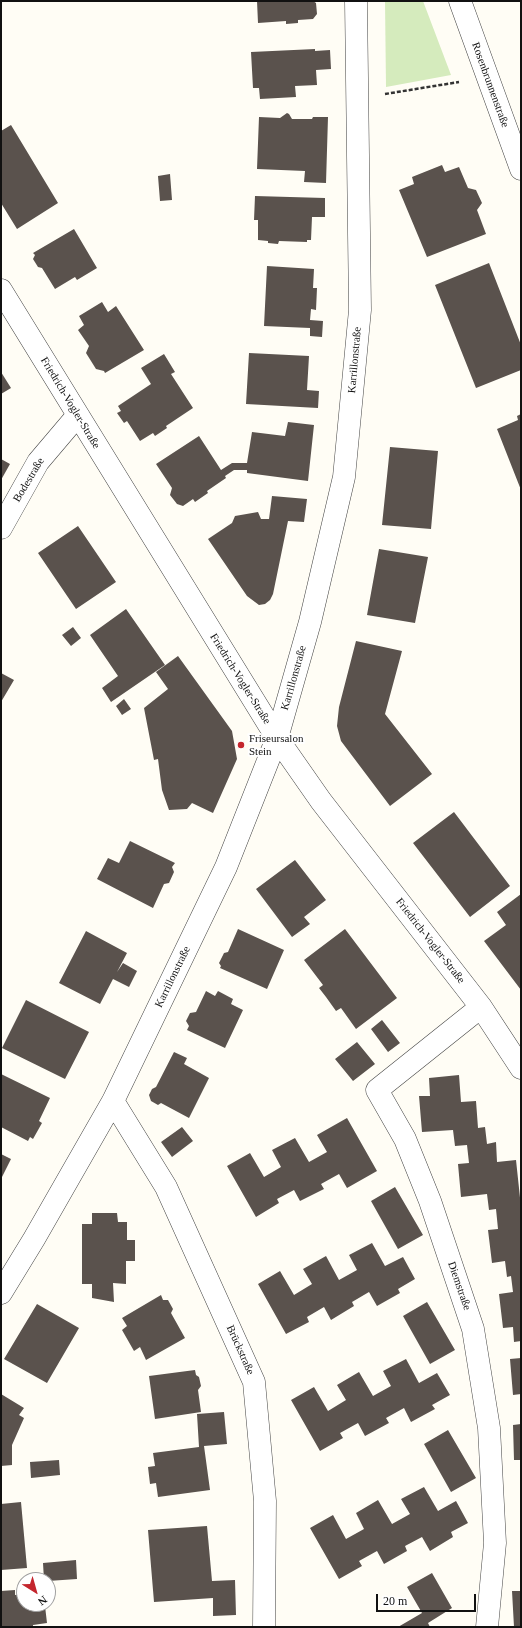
<!DOCTYPE html>
<meta charset="utf-8">
<style>
body{margin:0}
#map{position:relative;width:522px;height:1628px;overflow:hidden;background:#fffdf5;font-family:Georgia,serif}
canvas{display:block}
.frame{position:absolute;inset:0;border:2px solid #111;pointer-events:none}
.north{position:absolute;left:16px;top:1572px;width:40px;height:40px;box-sizing:border-box;background:#fff;border:1px solid #a0a0a0;border-radius:50%;rotate:143deg;font-size:11px;font-weight:700;line-height:16px;text-align:center;color:#111}
.north::after{content:'';display:block;margin:auto;width:14px;height:18px;background:#c4262e;clip-path:polygon(50% 0,100% 100%,50% 72%,0 100%)}
.scale{position:absolute;left:376px;top:1594px;width:100px;height:18px;box-sizing:border-box;border:2px solid #111;border-top:0;padding-left:5px;font-size:12px;line-height:14px;white-space:nowrap;color:#111;-webkit-text-stroke:3px #fff;paint-order:stroke}
</style>
<div id="map">
<canvas width="522" height="1628"></canvas>
<div class="frame"></div>
<div class="north">N</div>
<div class="scale">20 m</div>
</div>
<script>
const g = document.querySelector('canvas').getContext('2d');
g.lineJoin = 'round';
function paint(path, color) { g.fillStyle = color; g.fill(path, 'evenodd'); }
const shape = rows => new Path2D(rows.map(r => 'M' + r).join(''));
function stroke(path, color, width, dash) { g.strokeStyle = color; g.lineWidth = width; g.lineCap = dash ? 'butt' : 'round'; g.setLineDash(dash || []); g.stroke(path); }
function label(font, color, halo, rows, align = 'center') {
  g.font = font + ' Georgia,serif'; g.lineWidth = 4; g.setLineDash([]); g.textBaseline = 'middle'; g.strokeStyle = halo; g.fillStyle = color; for (const [text, x, y, turn = 0] of rows) {
    g.save(); g.translate(x, y); g.rotate((+turn || 0) * Math.PI / 180); g.textAlign = isNaN(turn) ? turn : align; if (halo) g.strokeText(text, 0, 0); g.fillText(text, 0, 0); g.restore();
  }
}
paint(shape([
 [385,1,423,1,451,75,386,87]
]), '#d5ebbd');
paint(shape([
 [257,1,313,1,316,3,317,14,313,19,298,20,298,23,286,24,286,21,258,23],
 [315,49,315,51,330,50,331,69,316,70,317,85,295,86,296,97,260,99,259,88,253,88,251,52],
 [287,113,289,114,292,119,312,119,313,117,328,117,326,183,304,182,305,171,257,169,259,117,280,118],
 [11,125,58,203,17,229,1,203,1,131],
 [442,165,445,172,459,167,468,188,476,190,482,203,477,210,486,234,427,257,399,190,414,184,412,177],
 [170,174,172,200,160,201,158,176],
 [255,196,325,198,325,217,312,217,311,240,307,240,307,242,279,241,278,244,268,243,268,241,258,240,258,220,254,220],
 [74,229,97,268,77,280,75,277,55,289,42,268,38,267,33,259,35,255,33,253],
 [489,263,521,345,521,370,476,388,435,285],
 [267,266,314,269,313,288,317,288,316,310,311,309,310,320,323,321,322,337,310,336,310,328,264,326],
 [102,302,108,312,116,306,144,350,105,373,104,371,96,369,86,353,89,346,78,330,84,325,79,316],
 [249,353,309,356,307,390,319,391,318,408,246,404],
 [164,354,175,372,171,374,193,408,166,426,167,428,155,436,153,433,140,441,127,421,124,423,117,413,121,411,118,406,151,384,141,368],
 [1,372,11,388,1,394],
 [521,414,521,490,497,429,518,420,517,416],
 [288,422,314,425,308,481,247,473,247,470,234,470,225,476,226,478,207,491,208,493,195,502,193,499,183,506,177,504,170,495,172,488,156,464,199,436,221,470,232,463,247,463,252,432,285,436],
 [390,447,438,451,431,529,382,525],
 [1,459,10,464,1,480],
 [272,496,307,499,304,522,288,521,273,594,270,600,265,604,259,605,247,596,208,539,232,523,235,516,258,512,261,519,269,519],
 [78,526,116,582,76,609,38,553],
 [379,549,428,557,415,623,367,615],
 [126,609,165,665,111,702,102,688,118,676,90,635],
 [73,627,81,638,71,646,62,635],
 [356,641,402,651,385,714,432,774,390,806,341,741,337,726,339,707],
 [178,656,232,731,237,759,213,813,192,803,187,809,169,810,162,790,158,759,154,760,144,708,168,689,156,672],
 [1,673,14,680,1,702],
 [124,699,131,709,122,715,116,706],
 [454,812,510,886,470,917,413,843],
 [130,841,175,863,172,867,174,872,169,883,164,884,153,908,97,879,108,858,119,863],
 [295,860,326,900,304,917,310,924,292,937,256,889],
 [521,894,521,990,484,941,506,925,497,912],
 [238,929,284,950,267,989,220,968,221,966,219,963,224,953,228,952],
 [345,929,397,998,356,1029,341,1008,336,1011,326,997,319,988,323,985,304,960],
 [86,931,127,953,117,972,123,963,137,971,129,987,113,979,100,1004,59,983],
 [206,991,215,996,218,991,233,999,231,1004,243,1010,225,1048,187,1030,189,1026,186,1021,190,1013,196,1012],
 [26,1000,89,1032,65,1079,2,1048],
 [382,1020,400,1043,388,1052,371,1029],
 [357,1042,375,1064,353,1081,335,1059],
 [174,1052,187,1058,184,1064,209,1078,189,1118,161,1103,158,1105,151,1101,149,1095,152,1089,156,1087],
 [1,1074,50,1098,39,1121,42,1123,33,1139,30,1137,28,1141,1,1127],
 [459,1075,461,1102,476,1101,478,1128,485,1127,487,1144,496,1142,497,1162,516,1160,521,1207,521,1341,514,1342,513,1327,503,1328,499,1294,513,1292,511,1276,507,1277,505,1261,492,1263,488,1230,498,1229,496,1209,489,1210,487,1194,461,1197,458,1164,469,1163,467,1145,455,1146,453,1130,422,1132,419,1096,430,1096,429,1078],
 [347,1118,377,1171,347,1188,339,1174,321,1184,324,1189,300,1201,294,1190,277,1199,279,1203,256,1217,227,1166,250,1153,264,1177,281,1167,272,1150,295,1138,309,1162,327,1152,317,1135],
 [182,1127,193,1141,172,1157,161,1142],
 [1,1154,11,1159,1,1179],
 [395,1187,423,1235,398,1249,371,1201],
 [92,1213,117,1213,118,1222,127,1222,127,1240,135,1240,135,1261,126,1261,126,1284,113,1283,114,1302,92,1298,92,1284,82,1284,82,1224,92,1224],
 [372,1243,385,1266,403,1257,415,1279,398,1289,400,1293,377,1306,369,1292,352,1302,354,1306,331,1320,324,1307,307,1317,309,1322,286,1334,258,1284,280,1271,294,1295,312,1284,303,1269,326,1256,339,1280,357,1270,349,1255],
 [161,1295,163,1300,168,1300,173,1309,171,1313,185,1338,146,1360,140,1347,134,1351,122,1330,127,1326,122,1318],
 [427,1302,455,1350,430,1364,403,1316],
 [37,1304,79,1328,47,1383,4,1359],
 [521,1358,521,1394,513,1395,510,1359],
 [406,1359,419,1383,437,1373,450,1395,432,1405,435,1409,411,1422,404,1408,386,1418,389,1423,365,1436,358,1423,340,1433,343,1438,320,1451,291,1400,314,1387,328,1411,346,1400,337,1385,359,1372,373,1396,391,1386,383,1371],
 [195,1370,196,1375,199,1377,201,1386,198,1390,201,1412,155,1419,149,1376],
 [1,1394,24,1408,19,1415,24,1418,12,1445,12,1465,1,1466],
 [224,1412,227,1444,204,1446,210,1490,158,1497,156,1483,150,1484,148,1467,155,1466,153,1453,199,1447,197,1414],
 [521,1424,521,1460,514,1460,513,1425],
 [448,1430,476,1478,451,1492,424,1444],
 [59,1460,60,1475,31,1478,30,1462],
 [424,1487,438,1511,456,1501,468,1523,451,1532,453,1537,430,1551,422,1537,405,1546,407,1551,384,1564,377,1551,359,1561,362,1566,339,1579,310,1528,333,1515,346,1539,364,1529,356,1513,378,1500,392,1524,410,1514,401,1499],
 [21,1502,27,1568,1,1570,1,1504],
 [207,1526,212,1581,235,1580,236,1615,213,1616,213,1598,154,1602,148,1530],
 [76,1560,77,1579,48,1581,48,1580,44,1580,43,1563],
 [432,1573,452,1608,428,1623,430,1627,398,1627,422,1613,407,1587],
 [15,1590,15,1595,24,1594,24,1604,31,1604,31,1607,45,1606,47,1623,33,1625,33,1627,1,1627,1,1591],
 [512,1591,521,1591,521,1627,514,1627]
]), '#5a524d');
const street = shape([
 [460,1,521,169],
 [1,290,277,738,321,801,481,1007,521,1068],
 [1,528,38,462,77,416],
 [481,1007,377,1090,405,1139,430,1201,473,1329,489,1428,495,1543,487,1627],
 [113,1101,166,1187,254,1382,265,1501,264,1627],
 [1,1293,34,1239,113,1101,226,867,277,738,310,622,344,477,360,310,356,1]
]);
stroke(street, '#444', 23);
stroke(shape([
 [385,94,459,82]
]), '#333', 2.5, [4, 2]);
stroke(street, '#fff', 22);
for (const [x, y, r, color] of [
 [241,745,4,"#c4262e"]
]) { const dot = new Path2D(); dot.arc(x, y, r, 0, 2 * Math.PI); g.fillStyle = color; g.fill(dot); stroke(dot, '#fff', 1.5); }
label('11px', '#111', '#fff', [
 ["Rosenbrunnenstraße",490,85,70],
 ["Karrillonstraße",355,360,-85],
 ["Friedrich-Vogler-Straße",70,403,59],
 ["Bodestraße",29,480,-59],
 ["Karrillonstraße",294,678,-74],
 ["Friedrich-Vogler-Straße",240,679,58],
 ["Friedrich-Vogler-Straße",430,941,52],
 ["Karrillonstraße",173,977,-64],
 ["Diemstraße",459,1286,71],
 ["Brückstraße",240,1350,66]
]);
label('11px', '#111', '#fff', [
 ["Friseursalon",249,739],
 ["Stein",249,752]
], 'left');
</script>
